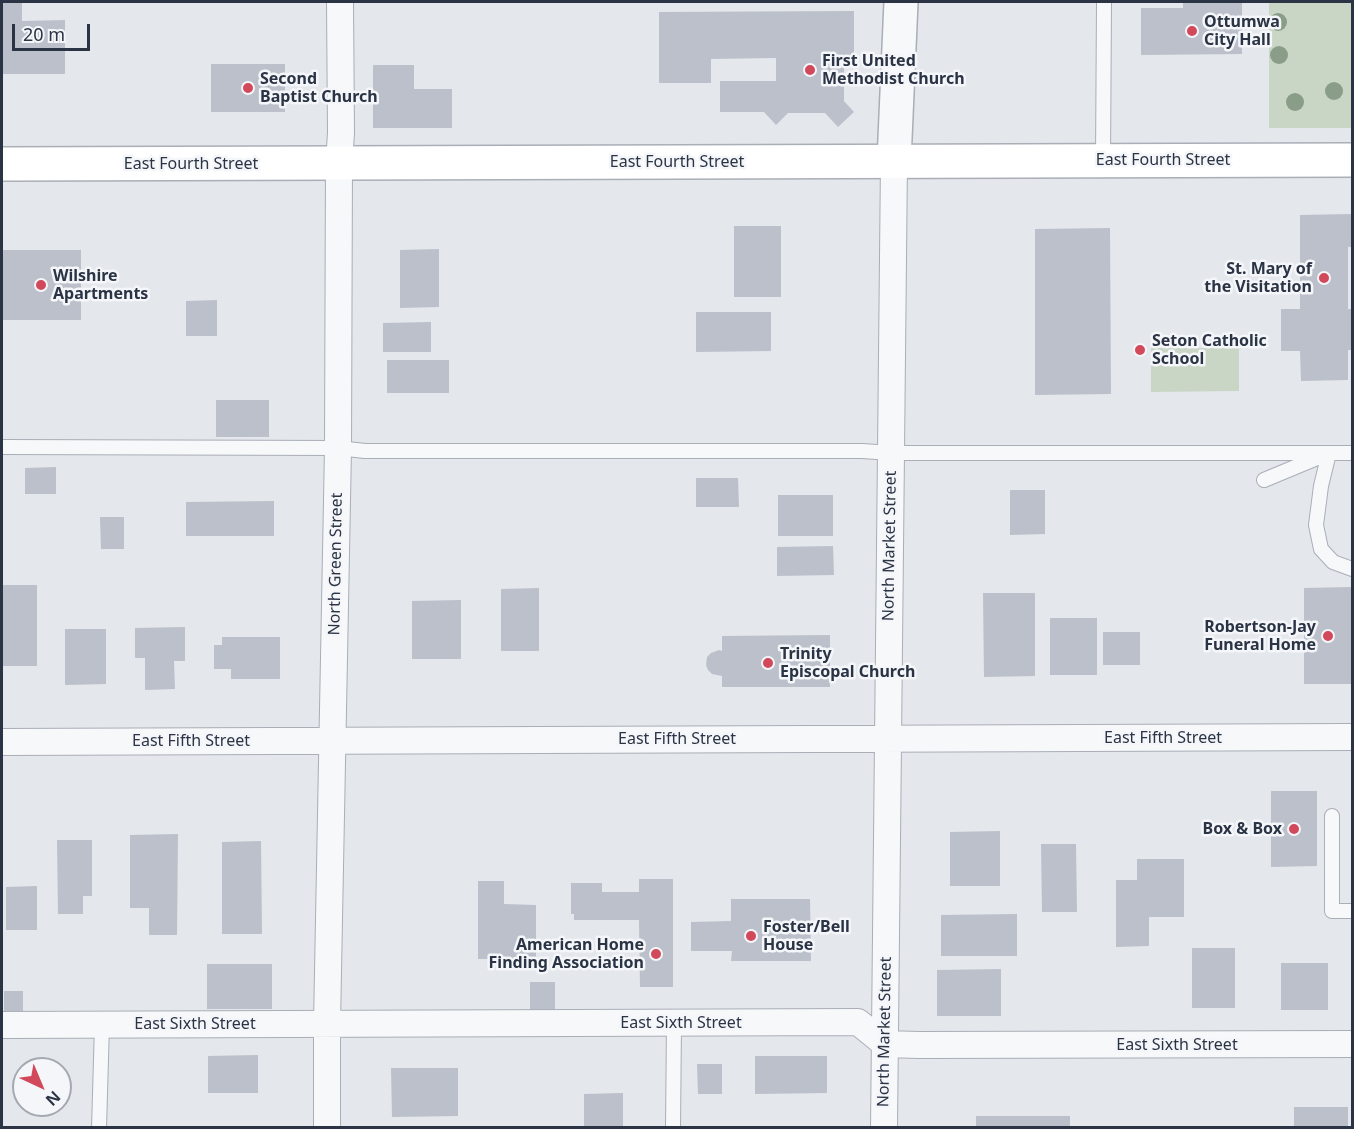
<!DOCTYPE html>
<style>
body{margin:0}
#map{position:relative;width:1354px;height:1129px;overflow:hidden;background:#e4e7ec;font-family:"Noto Sans",sans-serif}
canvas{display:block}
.frame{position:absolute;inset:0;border:3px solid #2b3445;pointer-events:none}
.north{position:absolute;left:12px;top:1057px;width:60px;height:60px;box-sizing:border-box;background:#f4f6f9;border:2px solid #a4a8b1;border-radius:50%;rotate:136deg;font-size:16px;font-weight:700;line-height:24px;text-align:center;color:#2b3445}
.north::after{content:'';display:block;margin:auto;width:21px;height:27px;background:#d1495b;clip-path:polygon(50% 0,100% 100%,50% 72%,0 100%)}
.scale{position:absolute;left:12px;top:24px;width:78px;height:27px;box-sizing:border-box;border:3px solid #2b3445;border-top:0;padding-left:8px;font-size:18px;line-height:21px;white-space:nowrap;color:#2b3445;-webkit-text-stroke:4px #f4f6f9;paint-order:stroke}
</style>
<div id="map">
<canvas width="1354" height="1129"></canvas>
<div class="frame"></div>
<div class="north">N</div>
<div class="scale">20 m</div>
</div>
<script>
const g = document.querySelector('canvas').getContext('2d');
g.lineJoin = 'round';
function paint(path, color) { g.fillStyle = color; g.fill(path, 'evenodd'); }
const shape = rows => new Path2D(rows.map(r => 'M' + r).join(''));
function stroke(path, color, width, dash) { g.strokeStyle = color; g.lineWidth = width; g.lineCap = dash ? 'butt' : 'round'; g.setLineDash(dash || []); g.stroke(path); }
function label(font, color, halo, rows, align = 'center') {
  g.font = font + ' "Noto Sans",sans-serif'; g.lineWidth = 5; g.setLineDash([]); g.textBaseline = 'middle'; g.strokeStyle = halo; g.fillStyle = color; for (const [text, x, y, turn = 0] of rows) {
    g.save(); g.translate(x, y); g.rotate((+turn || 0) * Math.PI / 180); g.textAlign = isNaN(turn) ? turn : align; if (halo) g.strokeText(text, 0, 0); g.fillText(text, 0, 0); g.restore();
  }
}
paint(shape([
 [1269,2,1352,2,1352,128,1269,128],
 [1151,348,1239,348,1239,391,1151,392]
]), '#c9d6c5');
paint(shape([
 [1183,2,1242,2,1242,54,1141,55,1141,8,1183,8],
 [2,3,22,3,22,21,65,20,65,74,2,74],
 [854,11,854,58,844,58,844,101,854,112,838,127,825,113,788,113,776,125,764,112,720,112,720,81,776,81,776,58,711,59,711,83,659,83,659,12],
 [211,64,285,64,285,112,211,112],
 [373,65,414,65,414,89,452,89,452,128,373,128],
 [1352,214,1352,247,1348,247,1348,309,1352,309,1352,350,1348,350,1348,380,1301,381,1300,351,1281,351,1281,309,1300,309,1300,215],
 [734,226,781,226,781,297,734,297],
 [1110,228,1111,394,1035,395,1035,229],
 [439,249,439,307,400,308,400,250],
 [2,250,81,250,81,320,2,320],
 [217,300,217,336,186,336,186,301],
 [696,312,771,312,771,351,696,352],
 [431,322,431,352,383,352,383,323],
 [387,360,449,360,449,393,387,393],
 [216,400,269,400,269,437,216,437],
 [56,467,56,494,25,494,25,468],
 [696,478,738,478,739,507,696,507],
 [1010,490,1045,490,1045,534,1010,535],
 [778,495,833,495,833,536,778,536],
 [274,501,274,536,186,536,186,502],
 [100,517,124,517,124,549,101,549],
 [833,546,834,575,777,576,777,547],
 [2,585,37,585,37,666,2,666],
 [1352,587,1352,684,1304,684,1304,588],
 [539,588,539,651,501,651,501,589],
 [983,593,1035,593,1035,676,984,677],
 [461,600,461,659,412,659,412,601],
 [1050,618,1097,618,1097,675,1050,675],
 [185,627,185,661,174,661,175,689,145,690,145,658,135,658,135,628],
 [65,629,106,629,106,684,65,685],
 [1103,632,1140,632,1140,665,1103,665],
 [830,635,830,687,722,687,722,676,712,674,708,670,706,665,707,657,711,653,719,650,722,651,722,636],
 [222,637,280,637,280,679,231,679,231,669,214,669,214,645,222,645],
 [1271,791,1317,791,1317,866,1271,867],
 [1000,831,1000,886,950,886,950,832],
 [178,834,177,935,149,935,149,908,130,908,130,835],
 [57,840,92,840,92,896,83,896,83,914,58,914],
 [261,841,262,934,222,934,222,842],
 [1041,844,1076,844,1077,912,1042,912],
 [1137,859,1184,859,1184,917,1149,917,1149,946,1116,947,1116,880,1137,880],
 [639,879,673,879,673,987,640,987,639,920,574,920,574,914,571,914,571,883,602,883,602,892,639,892],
 [478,881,504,881,504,904,536,905,536,959,478,959],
 [37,886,37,930,6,930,6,887],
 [731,899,810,899,811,961,731,961,732,951,691,951,691,922,731,921],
 [1017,914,1017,956,941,956,941,915],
 [1192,948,1235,948,1235,1008,1192,1008],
 [1281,963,1328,963,1328,1010,1281,1010],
 [207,964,272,964,272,1009,207,1009],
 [1001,969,1001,1016,937,1016,937,970],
 [530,982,555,982,555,1012,530,1012],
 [4,991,23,991,23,1016,4,1016],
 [258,1055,258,1093,208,1093,208,1056],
 [755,1056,827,1056,827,1093,755,1094],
 [697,1064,722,1064,722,1094,698,1094],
 [391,1068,458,1068,458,1116,392,1117],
 [623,1093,623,1127,584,1127,584,1094],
 [1294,1107,1348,1107,1348,1128,1294,1128],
 [976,1116,1070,1116,1070,1128,976,1128]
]), '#bbc0ca');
const service = shape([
 [1103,161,1104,2],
 [2,447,338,448,365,451,862,451,892,453,1352,453],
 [1264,480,1329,453,1321,486,1316,525,1321,549,1333,562,1352,569],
 [1332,816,1332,911,1352,911],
 [99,1128,102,1025],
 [673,1128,674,1023]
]);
const minor = shape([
 [2,742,1352,737],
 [2,1025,858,1022,885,1044,919,1045,1352,1044],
 [327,1128,327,1024,338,448,339,163,341,133,340,2],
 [884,1128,894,161]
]);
const tertiary = shape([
 [894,161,901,2]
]);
const secondary = shape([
 [2,164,1352,160]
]);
stroke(service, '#a9aeb7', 16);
stroke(minor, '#a9aeb7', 28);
stroke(tertiary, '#a9aeb7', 36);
stroke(secondary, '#a9aeb7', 36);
stroke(service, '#f7f8fa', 14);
stroke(minor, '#f7f8fa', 26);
stroke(tertiary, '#f7f8fa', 33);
stroke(secondary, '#fff', 33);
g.fillStyle = '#899d89';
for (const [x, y] of [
 [1278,22],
 [1279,55],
 [1334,91],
 [1295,102]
]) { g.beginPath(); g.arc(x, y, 9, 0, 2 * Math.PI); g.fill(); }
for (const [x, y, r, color] of [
 [1192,31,6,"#d1495b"],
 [810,70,6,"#d1495b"],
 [248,88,6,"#d1495b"],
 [1324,278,6,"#d1495b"],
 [41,285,6,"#d1495b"],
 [1140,350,6,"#d1495b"],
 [1328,636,6,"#d1495b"],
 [768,663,6,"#d1495b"],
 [1294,829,6,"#d1495b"],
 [751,936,6,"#d1495b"],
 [656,954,6,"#d1495b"]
]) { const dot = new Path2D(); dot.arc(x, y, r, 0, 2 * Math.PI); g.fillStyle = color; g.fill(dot); stroke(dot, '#f4f6f9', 2); }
label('bold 16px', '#2b3445', '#f4f6f9', [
 ["Ottumwa",1204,22],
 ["City Hall",1204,40],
 ["First United",822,61],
 ["Methodist Church",822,79],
 ["Second",260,79],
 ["Baptist Church",260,97],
 ["St. Mary of",1312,269,"right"],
 ["the Visitation",1312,287,"right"],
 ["Wilshire",53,276],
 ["Apartments",53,294],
 ["Seton Catholic",1152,341],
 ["School",1152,359],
 ["Robertson-Jay",1316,627,"right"],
 ["Funeral Home",1316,645,"right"],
 ["Trinity",780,654],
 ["Episcopal Church",780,672],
 ["Box & Box",1282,829,"right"],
 ["Foster/Bell",763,927],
 ["House",763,945],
 ["American Home",644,945,"right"],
 ["Finding Association",644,963,"right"]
], 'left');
label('16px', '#2b3445', '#f4f6f9', [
 ["East Fourth Street",1163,160],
 ["East Fourth Street",677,162],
 ["East Fourth Street",191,164],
 ["North Market Street",890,546,-89],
 ["North Green Street",336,564,-89],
 ["East Fifth Street",1163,738],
 ["East Fifth Street",677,739],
 ["East Fifth Street",191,741],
 ["East Sixth Street",681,1023],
 ["East Sixth Street",195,1024],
 ["North Market Street",885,1032,-89],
 ["East Sixth Street",1177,1045]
]);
</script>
